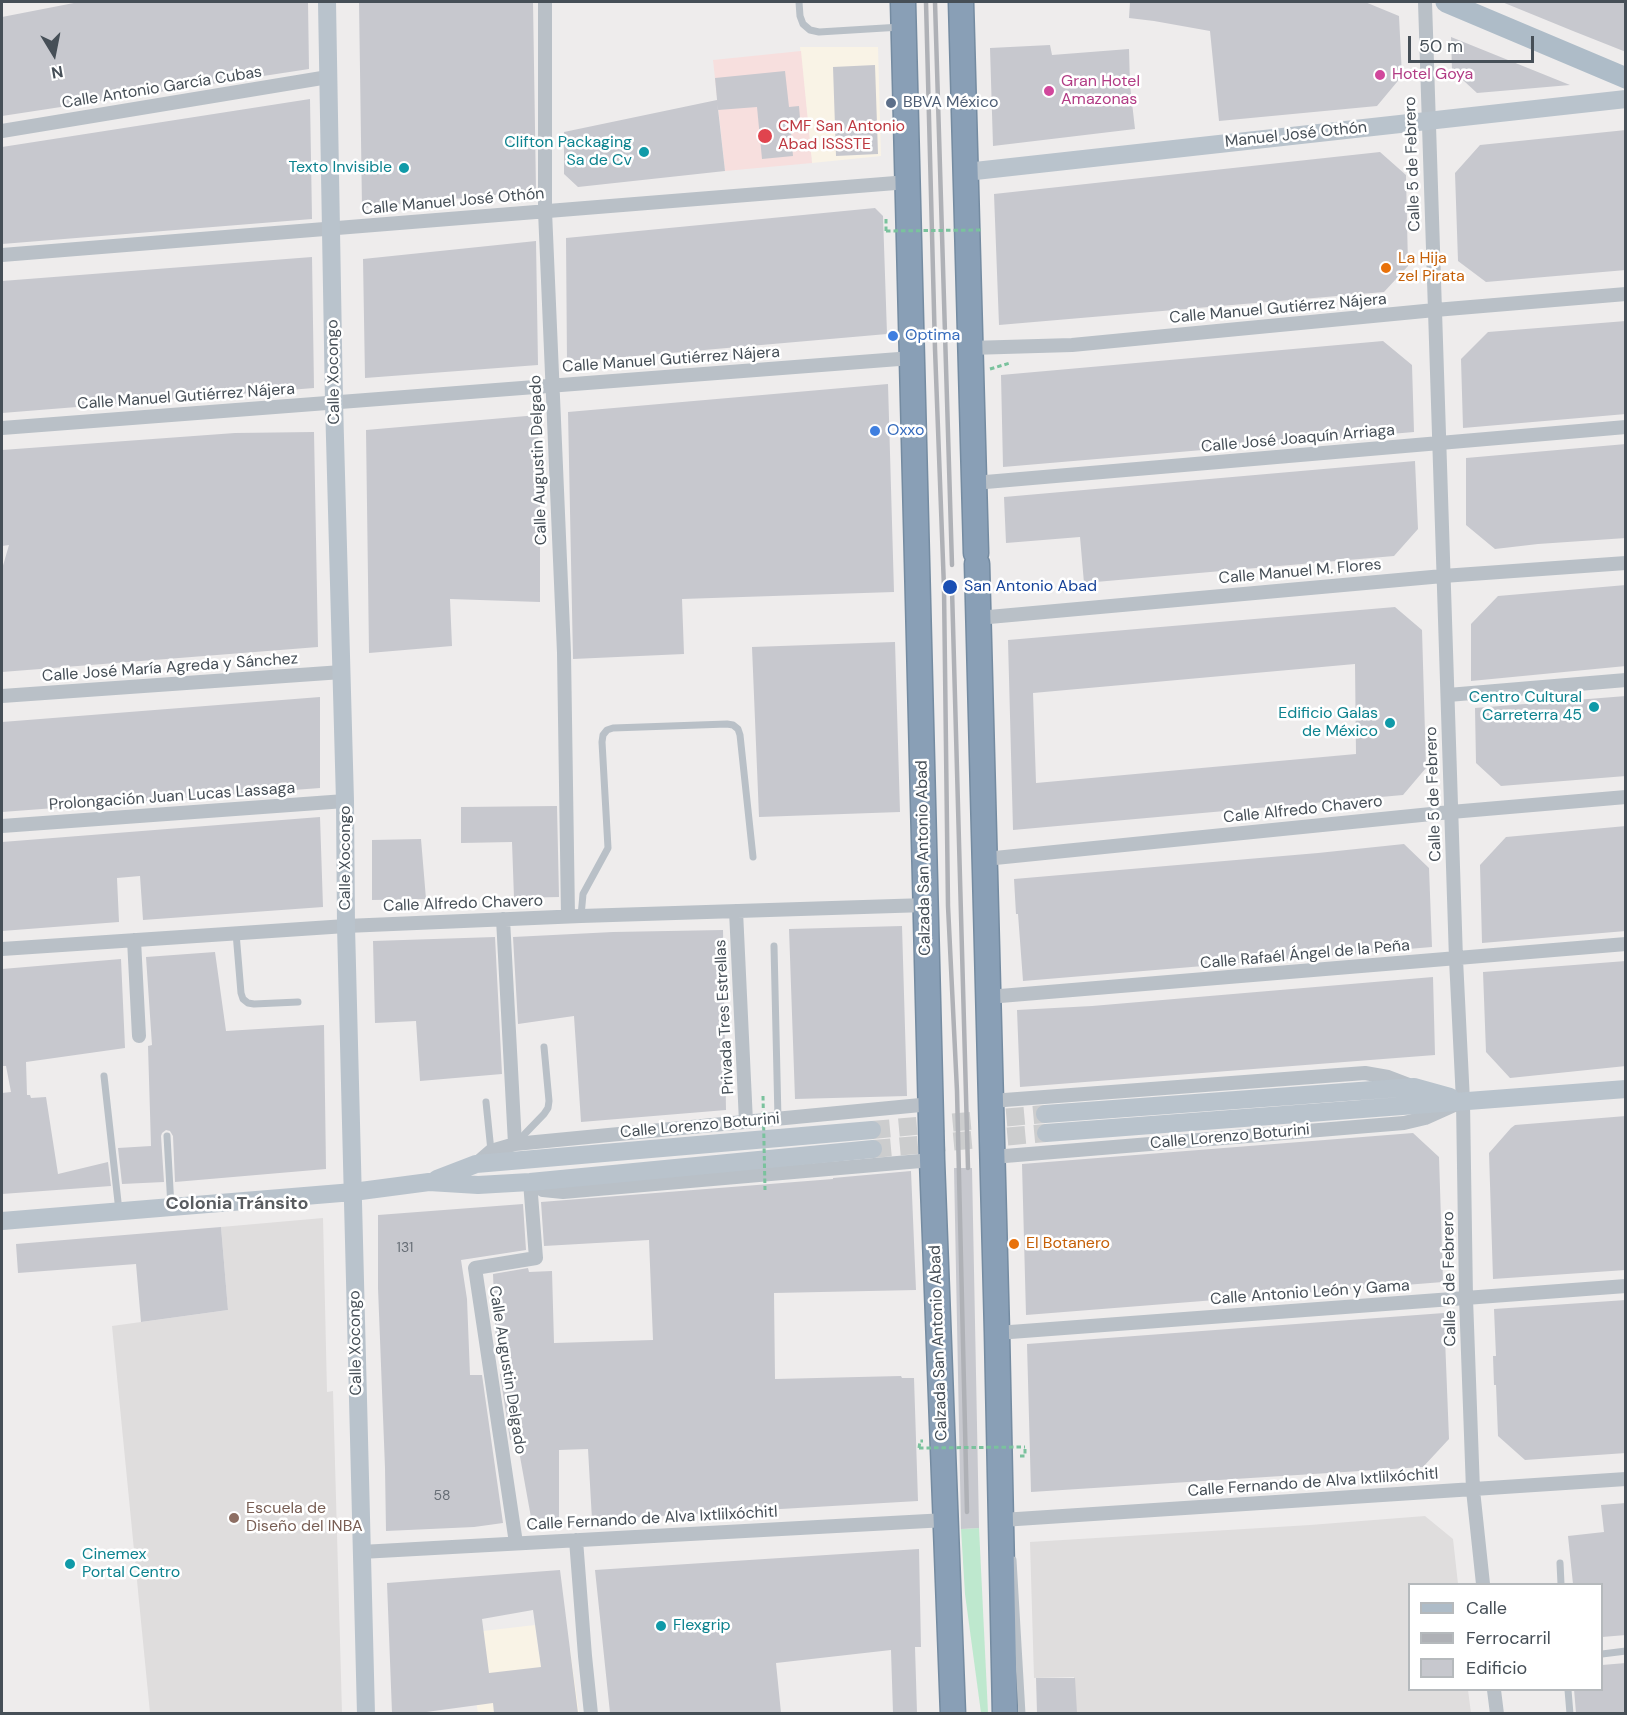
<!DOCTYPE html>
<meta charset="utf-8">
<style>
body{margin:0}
#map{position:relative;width:1627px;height:1715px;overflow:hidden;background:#eeecec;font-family:"DM Sans",sans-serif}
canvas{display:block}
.frame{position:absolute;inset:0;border:3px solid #464f57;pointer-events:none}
.legend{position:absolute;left:1408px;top:1583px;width:195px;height:108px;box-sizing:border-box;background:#fff;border:2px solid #b5b9bc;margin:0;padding:8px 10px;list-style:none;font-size:18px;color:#464f57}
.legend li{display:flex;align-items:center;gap:12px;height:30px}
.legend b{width:30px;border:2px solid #b5b9bc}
.north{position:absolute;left:24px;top:24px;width:60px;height:60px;-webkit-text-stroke:4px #fff;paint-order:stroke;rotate:170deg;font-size:16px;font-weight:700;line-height:24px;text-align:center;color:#464f57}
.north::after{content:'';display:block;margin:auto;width:21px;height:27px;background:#464f57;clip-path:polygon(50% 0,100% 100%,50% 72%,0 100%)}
.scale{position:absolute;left:1408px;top:36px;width:126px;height:27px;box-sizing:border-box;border:3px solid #464f57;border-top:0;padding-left:8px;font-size:18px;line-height:21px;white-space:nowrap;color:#464f57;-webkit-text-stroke:4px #fff;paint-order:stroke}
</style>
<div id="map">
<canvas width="1627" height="1715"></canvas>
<div class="frame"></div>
<ul class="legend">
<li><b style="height:8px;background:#aebcc8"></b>Calle</li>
<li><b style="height:8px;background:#afb1b6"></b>Ferrocarril</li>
<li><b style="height:16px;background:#c7c8ce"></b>Edificio</li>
</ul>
<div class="north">N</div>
<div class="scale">50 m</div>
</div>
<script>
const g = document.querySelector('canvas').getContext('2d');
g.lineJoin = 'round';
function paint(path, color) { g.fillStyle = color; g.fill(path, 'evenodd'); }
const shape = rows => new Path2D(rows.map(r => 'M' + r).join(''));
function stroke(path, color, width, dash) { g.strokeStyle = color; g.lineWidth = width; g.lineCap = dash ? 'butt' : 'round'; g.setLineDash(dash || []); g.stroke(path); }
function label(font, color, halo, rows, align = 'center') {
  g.font = font + ' "DM Sans",sans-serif'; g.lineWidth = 5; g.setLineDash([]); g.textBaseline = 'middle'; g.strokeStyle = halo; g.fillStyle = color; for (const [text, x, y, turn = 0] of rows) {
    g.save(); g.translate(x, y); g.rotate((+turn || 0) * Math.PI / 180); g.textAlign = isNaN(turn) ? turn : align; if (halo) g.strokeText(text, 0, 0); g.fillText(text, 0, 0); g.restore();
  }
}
paint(shape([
 [800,47,878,47,881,156,812,163],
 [535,1625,539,1654,570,1649,579,1713,478,1713,472,1677,483,1631]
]), '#f9f3e6');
paint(shape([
 [323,1218,327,1392,333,1391,342,1713,150,1713,112,1326,228,1310,221,1227],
 [1425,1516,1453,1539,1458,1584,1410,1584,1410,1690,1468,1690,1471,1713,1076,1713,1074,1677,1034,1678,1030,1542,1310,1525]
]), '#dfdddd');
paint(shape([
 [801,51,812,163,725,171,713,60]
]), '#f7dfde');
paint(shape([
 [979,1528,988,1713,981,1713,965,1594,961,1529]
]), '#bee8ce');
paint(shape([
 [79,2,308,2,309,69,2,116,2,17],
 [359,2,533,2,536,191,362,208],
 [1130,2,1365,2,1399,16,1402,76,1377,106,1219,121,1210,31,1154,21,1129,18],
 [1502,2,1626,2,1626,52,1573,31],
 [1451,37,1570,85,1477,93,1452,70],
 [1050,45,1052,55,1129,49,1130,85,1135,129,993,146,990,48],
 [875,65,878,154,836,156,833,67],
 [785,71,789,107,799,106,801,130,791,131,793,156,762,159,757,107,718,110,715,78],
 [310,99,312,219,2,244,2,147],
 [717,100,725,171,578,187,564,174,564,132],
 [1626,130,1626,270,1486,282,1458,261,1455,173,1480,145],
 [1380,152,1406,175,1408,266,1384,292,999,325,994,194],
 [875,208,883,216,887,334,567,362,566,238],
 [536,241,538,365,365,378,363,259],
 [312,257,314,388,2,413,2,281],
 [1626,321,1626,414,1463,428,1461,359,1488,332],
 [1383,341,1412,365,1414,432,1003,467,1001,375],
 [888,384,894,592,682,599,684,654,573,659,568,412],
 [538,415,539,475,540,475,540,602,450,599,452,646,369,653,366,430],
 [314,432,318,647,2,672,2,569,9,545,2,546,2,450,235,433],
 [1626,444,1626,538,1538,544,1495,549,1466,525,1466,458],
 [1415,461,1418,529,1394,556,1084,583,1080,537,1006,543,1004,497],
 [1626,585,1626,666,1471,681,1471,624,1498,596],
 [1395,607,1422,630,1426,768,1403,795,1013,830,1008,640],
 [1355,664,1356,754,1036,783,1033,693],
 [895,642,900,812,759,817,752,647],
 [1626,696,1626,776,1501,786,1476,763,1475,708],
 [320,697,320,788,2,812,2,722],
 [557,806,559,897,514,898,512,842,461,843,461,807],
 [320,817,323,907,143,920,140,876,117,878,119,922,2,931,2,842],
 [1626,826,1626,931,1482,943,1480,865,1506,837],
 [421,839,426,899,372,900,372,840],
 [1404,844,1429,868,1432,947,1023,981,1018,914,1016,914,1014,879,1318,853],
 [902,926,907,1096,795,1099,789,929],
 [723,930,726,1110,581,1122,574,1016,518,1024,513,937,613,932],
 [495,937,502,1074,420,1081,416,1021,375,1023,373,941],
 [215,952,226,1031,324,1025,326,1169,175,1182,173,1136,170,1131,166,1130,162,1133,161,1136,164,1182,122,1184,118,1148,151,1146,148,1046,152,1045,146,957],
 [121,959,125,1048,26,1062,27,1095,30,1095,31,1098,46,1097,58,1174,108,1162,111,1186,2,1194,2,1093,11,1092,6,1066,2,1066,2,969],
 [1626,961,1626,1066,1510,1078,1486,1052,1483,972],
 [1433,977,1435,1055,1020,1087,1017,1010,1092,1006],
 [1626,1116,1626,1270,1493,1279,1489,1153,1511,1128,1515,1125],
 [1413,1133,1439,1157,1443,1282,1026,1315,1022,1164],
 [954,1168,972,1168,979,1528,961,1529],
 [911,1171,916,1290,774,1293,775,1379,901,1376,902,1378,914,1378,918,1501,592,1520,588,1449,559,1450,559,1522,532,1523,517,1440,510,1440,500,1374,504,1374,503,1347,496,1347,496,1346,493,1274,528,1268,529,1272,552,1271,554,1343,653,1340,649,1240,544,1246,541,1202,833,1179,833,1178],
 [523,1204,526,1250,461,1260,467,1299,470,1375,482,1375,503,1523,474,1527,386,1531,385,1468,378,1288,378,1215],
 [221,1227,228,1310,141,1322,136,1264,18,1273,16,1244],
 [1626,1300,1626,1453,1525,1460,1498,1436,1496,1385,1494,1385,1493,1356,1496,1356,1494,1309],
 [1444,1313,1449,1439,1423,1467,1031,1492,1027,1344],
 [1626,1503,1626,1635,1602,1637,1602,1584,1573,1584,1568,1536,1604,1532,1601,1505],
 [919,1549,921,1647,915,1647,917,1713,893,1713,891,1650,776,1663,781,1713,610,1713,595,1570],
 [560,1570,578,1713,494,1713,493,1703,419,1713,392,1713,387,1583],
 [533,1610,541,1667,489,1673,482,1619],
 [1626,1663,1626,1713,1576,1713,1574,1689,1602,1689,1602,1665],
 [1036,1678,1075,1678,1077,1713,1037,1713]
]), '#c7c8ce');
stroke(shape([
 [872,1130,1045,1114],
 [873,1149,1046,1133]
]), '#cccdce', 18, [18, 9]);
const highway = shape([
 [903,2,932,1160,953,1714],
 [961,2,976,553],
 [977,564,997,1333,1005,1714]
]);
stroke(highway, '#748ba1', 27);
stroke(shape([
 [886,231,886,218],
 [990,369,1010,363],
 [919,1448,920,1441,923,1441],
 [1020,1456,1025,1456,1025,1447]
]), '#7ac29d', 3, [4.5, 3]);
stroke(shape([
 [799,2,800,16,803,24,810,30,819,32,901,27],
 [581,916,583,894,608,848,602,742,603,735,607,730,613,728,727,724,733,725,738,729,740,735,753,857],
 [236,933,241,993,243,999,248,1003,254,1004,298,1002],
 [774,946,778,1119],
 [104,1076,119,1211],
 [486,1102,491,1151],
 [167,1136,171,1207],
 [517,1142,544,1114,548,1108,549,1101,544,1047],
 [1013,1560,1022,1714],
 [1560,1563,1561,1584],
 [1602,1654,1626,1651],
 [1568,1690,1570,1714]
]), '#b9c0c7', 7);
stroke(shape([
 [545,2,545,211,564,653,568,916],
 [1425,2,1456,959,1463,1101,1466,1298,1473,1490,1483,1584],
 [2,131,328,77],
 [2,255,908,182],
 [970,348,1072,345,1435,310,1626,294],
 [2,428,912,358],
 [974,483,1626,427],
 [978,618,1443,576,1626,563],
 [1448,695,1626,680],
 [2,696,342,672],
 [2,826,345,801],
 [985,859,1451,812,1626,797],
 [736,911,746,1122],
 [503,919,515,1144],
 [134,940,139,1036],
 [2,949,346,926,581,916,926,905],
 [988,997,1626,944],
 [991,1101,1365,1073,1388,1077,1409,1085],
 [993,1157,1404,1123,1425,1118,1454,1105],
 [476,1164,491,1151,515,1144,931,1104],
 [530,1182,543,1190,563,1192,932,1160],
 [997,1333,1626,1286],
 [1002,1520,1626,1479],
 [576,1540,585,1656,591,1714],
 [516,1543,475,1268,536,1258,530,1182],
 [361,1552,946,1520],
 [1494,1690,1497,1714]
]), '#b9c0c7', 14);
stroke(shape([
 [327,2,334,402,345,801,346,926,366,1714],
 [966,172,1626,99],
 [1045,1114,1414,1087,1450,1097],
 [1046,1133,1626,1089],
 [437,1179,476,1164,872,1130],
 [2,1221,353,1192,429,1182,478,1185,530,1182,873,1149]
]), '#b9c3cc', 18);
stroke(shape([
 [1446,2,1626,78]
]), '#aebcc8', 21);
stroke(highway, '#899fb6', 24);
stroke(shape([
 [926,2,935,349,944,588,948,906,957,1091,967,1512],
 [935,2,952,565],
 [952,589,968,1168]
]), '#afb1b6', 4.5);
stroke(shape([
 [886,231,981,230],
 [763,1096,765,1190],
 [919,1448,1025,1447]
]), '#7ac29d', 3, [4.5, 3]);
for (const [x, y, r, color] of [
 [1380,75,6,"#d1479c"],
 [1049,91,6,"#d1479c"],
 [891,103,6,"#5c6f8a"],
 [765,136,8,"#e0444e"],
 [644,152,6,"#0f9aa8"],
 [404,168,6,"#0f9aa8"],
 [1386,268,6,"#e8710a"],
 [893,336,6,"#3f7fe0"],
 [875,431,6,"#3f7fe0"],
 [950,587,8,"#1a4fb4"],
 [1594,707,6,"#0f9aa8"],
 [1390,723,6,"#0f9aa8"],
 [1014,1244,6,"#e8710a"],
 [234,1518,6,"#8d6e63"],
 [70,1564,6,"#0f9aa8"],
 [661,1626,6,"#0f9aa8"]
]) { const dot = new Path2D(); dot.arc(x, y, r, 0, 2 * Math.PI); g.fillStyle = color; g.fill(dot); stroke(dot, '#fff', 2); }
label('14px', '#666d75', null, [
 ["131",405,1248],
 ["58",442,1496]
]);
label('16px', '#b23c85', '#fff', [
 ["Hotel Goya",1392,75],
 ["Gran Hotel",1061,82],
 ["Amazonas",1061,100]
], 'left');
label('16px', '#464f57', '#fff', [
 ["Calle Antonio García Cubas",162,88,-9],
 ["Manuel José Othón",1296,135,-6],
 ["Calle 5 de Febrero",1413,164,-92],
 ["Calle Manuel José Othón",453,202,-5],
 ["Calle Manuel Gutiérrez Nájera",1278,309,-5],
 ["Calle Manuel Gutiérrez Nájera",671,360,-4],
 ["Calle Xocongo",334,372,-91],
 ["Calle Manuel Gutiérrez Nájera",186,397,-4],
 ["Calle José Joaquín Arriaga",1298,439,-5],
 ["Calle Augustin Delgado",539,460,-92],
 ["Calle Manuel M. Flores",1300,572,-5],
 ["Calle José María Agreda y Sánchez",170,668,-4],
 ["Calle 5 de Febrero",1434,794,-92],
 ["Prolongación Juan Lucas Lassaga",172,797,-4],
 ["Calle Alfredo Chavero",1303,810,-6],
 ["Calle Xocongo",346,858,-90],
 ["Calzada San Antonio Abad",924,858,-91],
 ["Calle Alfredo Chavero",463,904,-2],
 ["Calle Rafaél Ángel de la Peña",1305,955,-5],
 ["Privada Tres Estrellas",725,1017,-93],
 ["Calle Lorenzo Boturini",700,1126,-5],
 ["Calle Lorenzo Boturini",1230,1137,-5],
 ["Calle 5 de Febrero",1450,1279,-91],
 ["Calle Antonio León y Gama",1310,1293,-4],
 ["Calle Xocongo",356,1343,-91],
 ["Calzada San Antonio Abad",939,1343,-92],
 ["Calle Augustin Delgado",507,1370,81],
 ["Calle Fernando de Alva Ixtlilxóchitl",1313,1483,-4],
 ["Calle Fernando de Alva Ixtlilxóchitl",652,1519,-3]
]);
label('16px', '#4e5e75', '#fff', [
 ["BBVA México",903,103]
], 'left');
label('16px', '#be3a42', '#fff', [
 ["CMF San Antonio",778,127],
 ["Abad ISSSTE",778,145]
], 'left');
label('16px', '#0d838f', '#fff', [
 ["Clifton Packaging",632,143],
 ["Sa de Cv",632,161],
 ["Texto Invisible",392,168],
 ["Centro Cultural",1582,698],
 ["Carreterra 45",1582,716],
 ["Edificio Galas",1378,714],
 ["de México",1378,732],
 ["Cinemex",82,1555,"left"],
 ["Portal Centro",82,1573,"left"],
 ["Flexgrip",673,1626,"left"]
], 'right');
label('16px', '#c56008', '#fff', [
 ["La Hija",1398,259],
 ["zel Pirata",1398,277],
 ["El Botanero",1026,1244]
], 'left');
label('16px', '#366cbe', '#fff', [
 ["Optima",905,336],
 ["Oxxo",887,431]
], 'left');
label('16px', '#164399', '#fff', [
 ["San Antonio Abad",964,587]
], 'left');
label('16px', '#785e54', '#fff', [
 ["Escuela de",246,1509],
 ["Diseño del INBA",246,1527]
], 'left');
label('bold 18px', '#595c60', '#fff', [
 ["Colonia Tránsito",237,1204]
]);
</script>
